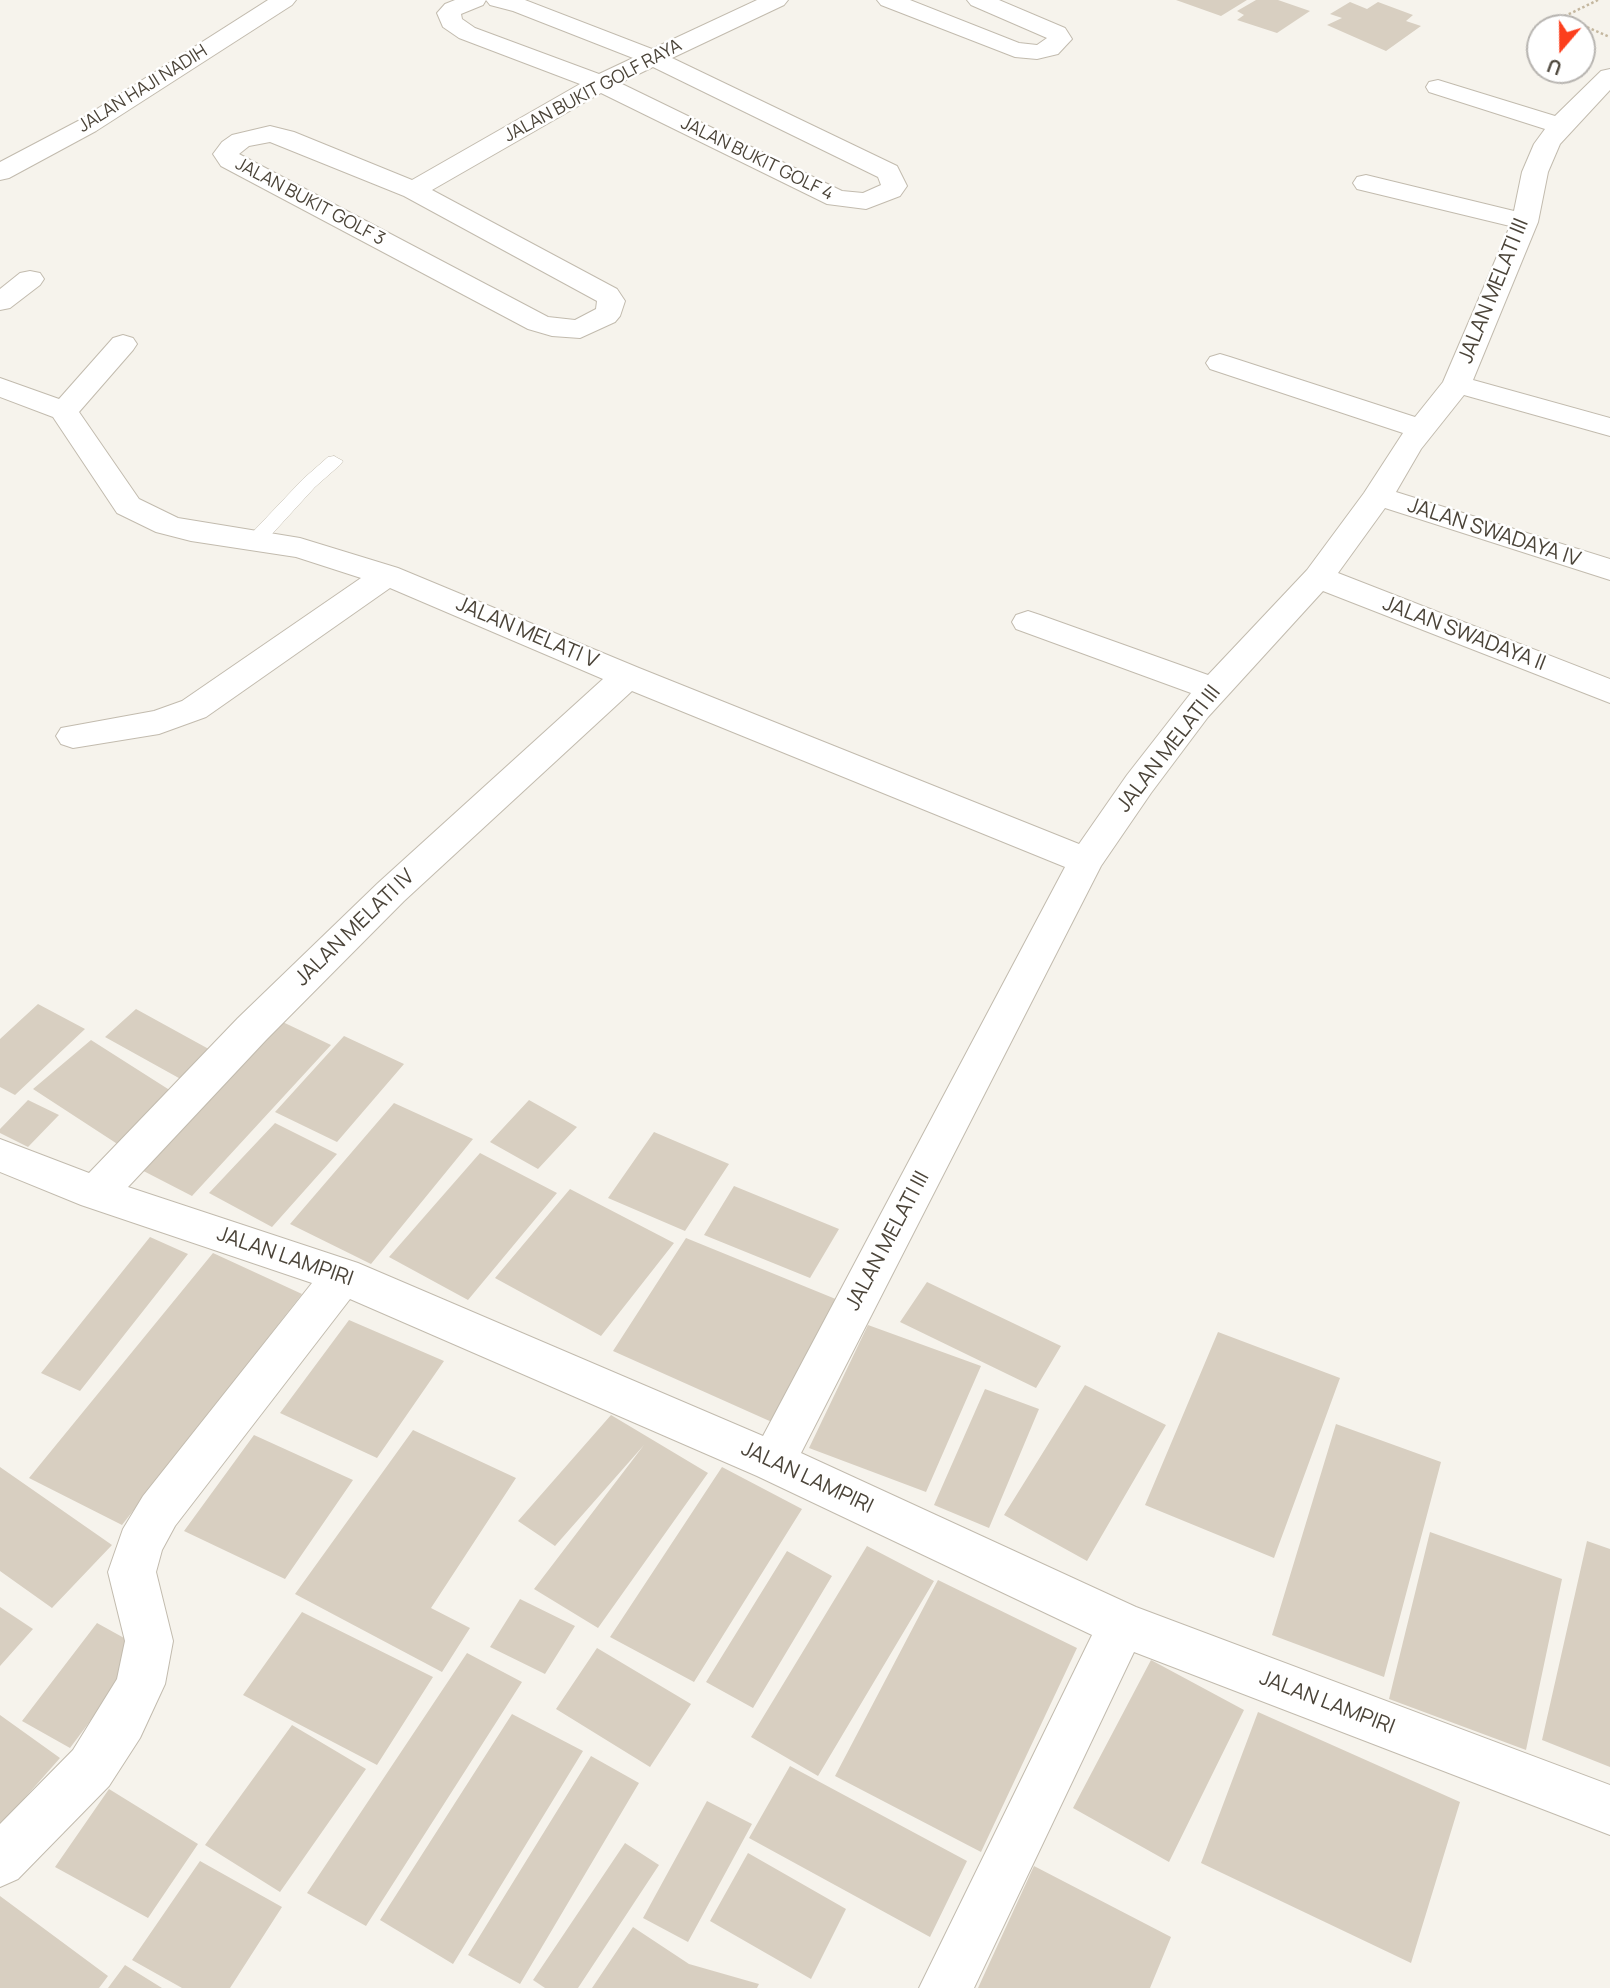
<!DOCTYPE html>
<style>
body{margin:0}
#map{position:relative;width:1610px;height:1988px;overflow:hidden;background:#f6f3ec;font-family:Manrope,sans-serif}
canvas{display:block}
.north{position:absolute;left:1526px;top:14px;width:70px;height:70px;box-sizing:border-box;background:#fff;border:2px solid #b7b4b0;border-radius:50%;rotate:200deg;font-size:19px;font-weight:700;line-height:28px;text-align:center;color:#4b4439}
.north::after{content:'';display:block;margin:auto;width:24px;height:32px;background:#fc3f1d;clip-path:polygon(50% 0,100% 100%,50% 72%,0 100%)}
</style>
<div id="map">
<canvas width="1610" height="1988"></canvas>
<div class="north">U</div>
</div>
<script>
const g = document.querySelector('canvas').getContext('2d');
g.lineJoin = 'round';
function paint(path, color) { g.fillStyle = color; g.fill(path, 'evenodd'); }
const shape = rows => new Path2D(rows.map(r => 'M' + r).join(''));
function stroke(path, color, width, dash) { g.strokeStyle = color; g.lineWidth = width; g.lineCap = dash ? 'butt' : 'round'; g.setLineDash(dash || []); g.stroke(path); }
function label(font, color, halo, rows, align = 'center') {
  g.font = font + ' Manrope,sans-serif'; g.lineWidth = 5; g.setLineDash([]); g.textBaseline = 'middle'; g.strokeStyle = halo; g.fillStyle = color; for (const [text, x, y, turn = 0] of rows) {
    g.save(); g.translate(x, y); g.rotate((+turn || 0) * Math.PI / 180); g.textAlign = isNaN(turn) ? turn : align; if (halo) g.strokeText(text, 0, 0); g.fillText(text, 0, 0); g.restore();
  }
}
paint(shape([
 [1176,0,1247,0,1221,16],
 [1256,0,1278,0,1310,11,1277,33,1237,20,1244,15,1237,11],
 [1350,2,1367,9,1378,2,1413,15,1406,21,1421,26,1386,51,1327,25,1342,18,1330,14],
 [38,1004,85,1029,15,1095,0,1087,0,1039],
 [136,1009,216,1053,186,1082,105,1037],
 [268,1015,331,1045,192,1196,128,1163],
 [344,1036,404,1064,337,1142,275,1112],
 [91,1040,179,1096,122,1147,33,1089],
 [28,1100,59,1115,28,1147,0,1133,0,1129],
 [529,1100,577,1127,538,1169,490,1142],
 [394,1103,473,1139,371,1264,290,1224],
 [275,1123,337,1154,272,1227,209,1193],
 [654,1132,729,1164,685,1231,608,1198],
 [480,1153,557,1193,468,1300,389,1257],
 [734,1186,839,1229,810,1278,704,1235],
 [570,1189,674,1243,601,1336,495,1278],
 [150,1237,188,1254,80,1391,41,1373],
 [686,1238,843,1302,774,1423,613,1351],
 [213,1253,302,1294,122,1525,29,1478],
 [927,1282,1061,1346,1036,1388,900,1322],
 [349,1320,444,1361,377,1458,280,1413],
 [868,1325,981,1366,926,1492,809,1448],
 [1218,1332,1340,1378,1274,1558,1145,1505],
 [1085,1385,1166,1425,1087,1561,1004,1515],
 [985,1389,1039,1409,989,1528,934,1505],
 [611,1415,708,1473,598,1628,534,1589,644,1445,555,1546,518,1521],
 [1336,1424,1441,1462,1384,1677,1272,1635],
 [413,1430,516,1478,431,1608,470,1628,442,1672,295,1594],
 [254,1435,353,1480,285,1579,184,1531],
 [0,1467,112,1545,52,1608,0,1571],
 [722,1467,802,1509,694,1682,610,1637],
 [1430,1532,1562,1579,1526,1750,1389,1699],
 [1587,1541,1610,1549,1610,1767,1542,1740],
 [867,1546,934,1581,818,1776,751,1737],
 [787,1551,832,1576,753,1708,706,1682],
 [938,1580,1077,1648,981,1852,835,1776],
 [520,1599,575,1626,545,1674,490,1647],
 [0,1607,33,1629,0,1666],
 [302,1612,433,1677,377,1765,243,1695],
 [97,1623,144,1649,70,1748,22,1721],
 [597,1648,691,1704,650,1767,556,1709],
 [467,1653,522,1682,366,1926,307,1893],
 [1151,1660,1244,1710,1169,1862,1073,1808],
 [1258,1712,1460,1802,1411,1963,1201,1863],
 [512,1714,583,1751,453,1964,380,1920],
 [0,1715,60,1758,0,1826],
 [292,1725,366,1769,280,1892,205,1845],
 [591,1756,639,1783,520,1984,468,1955],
 [790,1766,967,1861,930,1937,749,1838],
 [109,1789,198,1844,148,1918,55,1867],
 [707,1801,752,1824,688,1942,643,1918],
 [625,1843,659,1865,578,1988,545,1988,533,1980],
 [748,1853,846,1909,811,1979,710,1921],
 [200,1861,282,1907,230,1988,182,1988,132,1960],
 [1034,1866,1171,1937,1150,1988,978,1988],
 [0,1896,108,1976,99,1988,0,1988],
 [633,1927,689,1964,759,1984,757,1988,592,1988],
 [125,1965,162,1988,108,1988]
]), '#d8cfc1');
const lane = shape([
 [334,456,343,461,340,465,315,487,262,545,248,545,246,541,248,537,303,479,328,457,334,456]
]);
const street = shape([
 [268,0,296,0,292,5,96,131,9,178,0,180,0,162,78,121,268,0],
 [455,0,525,0,652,49,757,0,788,0,784,5,672,58,897,166,907,186,900,196,866,209,827,204,601,93,432,190,617,289,625,301,620,316,615,322,580,338,552,336,528,329,221,166,213,154,222,142,232,135,270,126,294,132,412,180,580,84,459,38,443,27,437,13,445,4,455,0],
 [486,0,490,5,513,11,633,58,599,74,475,28,462,19,461,14,483,5,486,0],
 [653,67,878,177,881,185,863,193,842,191,620,83,653,67],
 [270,142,404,196,597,301,596,309,575,320,548,317,239,154,249,146,270,142],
 [877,0,910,0,1019,43,1037,45,1047,38,971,5,967,0,999,0,1065,28,1072,39,1058,54,1037,59,1015,57,881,5,877,0],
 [1610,69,1610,90,1560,144,1548,172,1538,222,1473,380,1610,418,1610,436,1464,395,1421,449,1396,492,1610,559,1610,580,1385,508,1338,573,1610,679,1610,703,1323,591,1208,717,1151,793,1101,866,801,1453,1136,1607,1610,1785,1610,1835,1134,1652,974,1988,919,1988,1092,1635,757,1476,350,1299,175,1526,162,1550,156,1572,173,1641,165,1684,140,1738,109,1786,18,1879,0,1887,0,1824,73,1750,117,1679,125,1641,108,1572,123,1529,143,1496,312,1283,81,1205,0,1172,0,1139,89,1173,238,1018,378,883,603,679,390,588,206,717,159,734,73,748,61,744,56,736,61,728,154,711,182,701,361,578,296,557,191,541,156,532,117,513,53,417,0,397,0,378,59,399,113,338,123,335,133,338,137,344,133,350,79,412,139,499,178,518,300,538,398,568,639,668,1079,844,1127,775,1191,693,1016,629,1012,622,1016,615,1028,611,1040,615,1208,675,1307,570,1364,493,1403,433,1210,369,1206,363,1210,357,1220,354,1230,357,1415,417,1443,382,1510,226,1357,189,1353,183,1357,177,1366,175,1514,211,1522,172,1534,144,1545,129,1429,92,1426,87,1429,82,1438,80,1555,116,1601,71,1610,69],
 [632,691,1065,867,763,1436,358,1263,128,1187,266,1040,404,901,632,691],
 [30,271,40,273,44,279,40,285,10,308,0,310,0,289,20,273,30,271]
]);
stroke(lane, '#c2bbae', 1);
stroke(street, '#c2bbae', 2);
stroke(shape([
 [1598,0,1563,17,1610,37]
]), '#c4b79f', 2.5, [2.5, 2.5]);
paint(lane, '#fff');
paint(street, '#fff');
label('18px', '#4b4439', '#fff', [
 ["JALAN HAJI NADIH",143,89,-32],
 ["JALAN BUKIT GOLF RAYA",593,91,-28],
 ["JALAN BUKIT GOLF 4",757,159,26],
 ["JALAN BUKIT GOLF 3",310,202,28]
]);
label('21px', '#4b4439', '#fff', [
 ["JALAN MELATI III",1494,291,-68],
 ["JALAN SWADAYA IV",1494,533,18],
 ["JALAN MELATI V",527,633,23],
 ["JALAN SWADAYA II",1464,634,21],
 ["JALAN MELATI III",1169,749,-52],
 ["JALAN MELATI IV",355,928,-44],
 ["JALAN MELATI III",888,1241,-62],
 ["JALAN LAMPIRI",285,1257,19],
 ["JALAN LAMPIRI",807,1478,25],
 ["JALAN LAMPIRI",1327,1703,21]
]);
</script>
